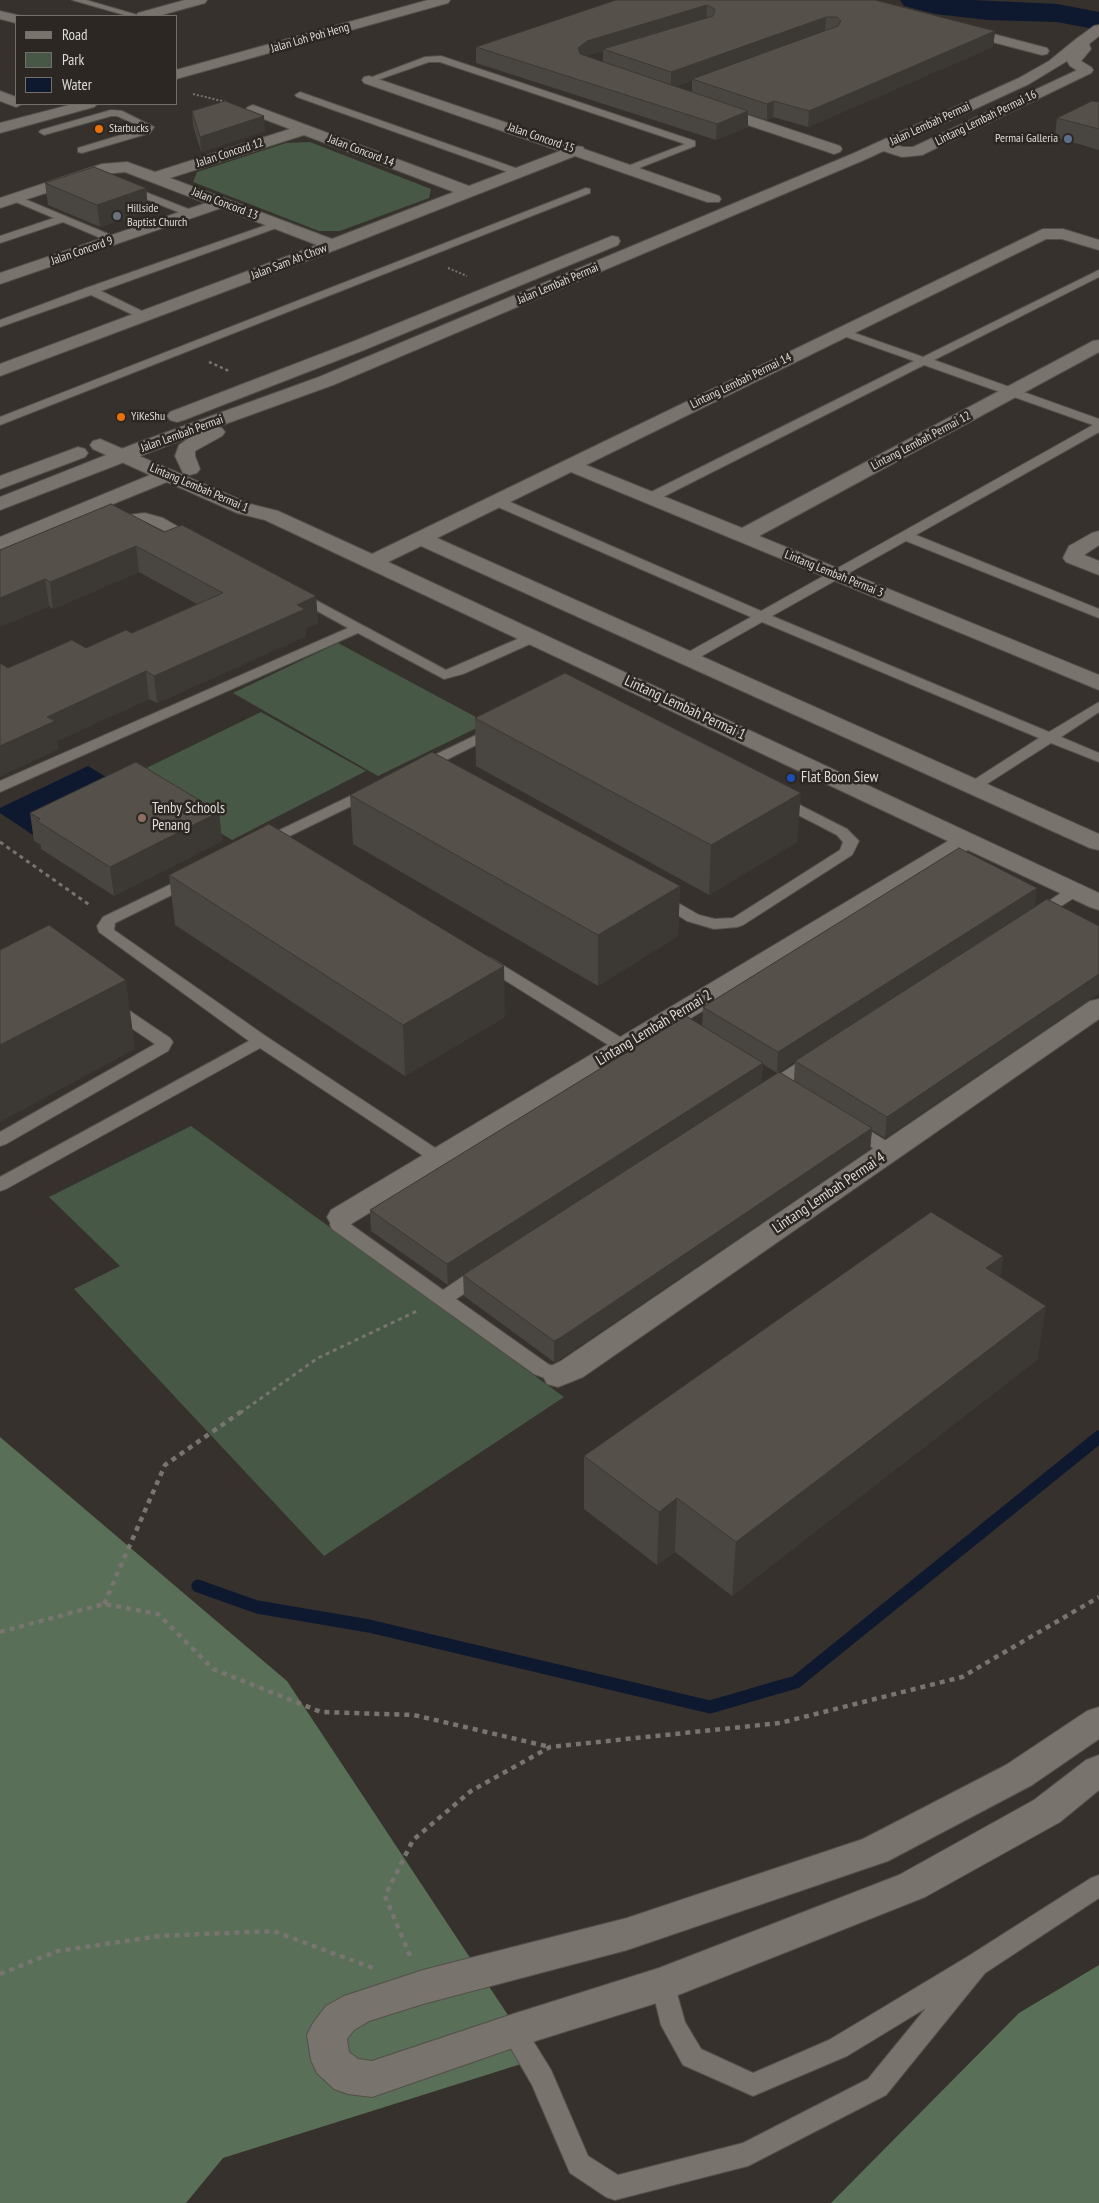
<!DOCTYPE html>
<style>
body{margin:0}
#map{position:relative;width:1099px;height:2203px;overflow:hidden;background:#36312c;font-family:"PT Sans Narrow",sans-serif}
canvas{display:block}
.legend{position:absolute;left:15px;top:15px;width:162px;height:90px;box-sizing:border-box;background:#2c2722;border:1px solid #746f6b;margin:0;padding:6px 9px;list-style:none;font-size:15px;color:#dfdcd9}
.legend li{display:flex;align-items:center;gap:10px;height:25px}
.legend b{width:25px;border:1px solid #746f6b}
</style>
<div id="map">
<canvas width="1099" height="2203"></canvas>
<ul class="legend">
<li><b style="height:6px;background:#78736d"></b>Road</li>
<li><b style="height:14px;background:#475846"></b>Park</li>
<li><b style="height:14px;background:#0e192f"></b>Water</li>
</ul>
</div>
<script>
const g = document.querySelector('canvas').getContext('2d');
g.lineJoin = 'round';
function paint(path, color) { g.fillStyle = color; g.fill(path, 'evenodd'); }
const shape = rows => new Path2D(rows.map(r => 'M' + r).join(''));
function stroke(path, color, width, dash) { g.strokeStyle = color; g.lineWidth = width; g.lineCap = dash ? 'butt' : 'round'; g.setLineDash(dash || []); g.stroke(path); }
function label(font, color, halo, rows, align = 'center') {
  g.font = font + ' "PT Sans Narrow",sans-serif'; g.lineWidth = 5; g.setLineDash([]); g.textBaseline = 'middle'; g.strokeStyle = halo; g.fillStyle = color; for (const [text, x, y, turn = 0] of rows) {
    g.save(); g.translate(x, y); g.rotate((+turn || 0) * Math.PI / 180); g.textAlign = isNaN(turn) ? turn : align; if (halo) g.strokeText(text, 0, 0); g.fillText(text, 0, 0); g.restore();
  }
}
paint(shape([
 [310,142,431,189,429,198,340,231,319,231,193,182,197,172,286,143],
 [338,643,487,723,378,776,233,693],
 [261,712,366,771,232,840,128,777],
 [191,1126,302,1207,564,1397,324,1556,74,1289,120,1266,49,1197]
]), '#475846');
paint(shape([
 [0,1437,287,1681,537,2059,223,2158,186,2203,0,2203],
 [1099,1965,1099,2203,831,2203,1019,2013]
]), '#596f57');
paint(shape([
 [88,766,127,790,33,835,0,813,0,808]
]), '#0e192f');
stroke(shape([
 [198,1586,257,1607,369,1626,710,1707,796,1682,1099,1437]
]), '#0e192f', 13);
paint(shape([
 [900,0,972,0,1057,4,1099,12,1099,30,1057,22,988,20,935,14,904,6,900,0]
]), '#0e192f');
const service = shape([
 [72,0,86,0,141,16,128,16,72,0],
 [441,56,695,141,695,146,629,172,625,171,625,167,685,144,440,62,429,62,369,83,364,80,425,57,441,56],
 [300,92,524,171,525,173,524,175,516,175,297,97,295,95,300,92],
 [111,110,122,111,154,127,150,133,82,153,78,152,78,148,144,128,117,116,111,116,44,135,39,132,41,130,111,110],
 [125,184,196,212,197,214,192,217,188,216,121,189,121,185,125,184],
 [586,188,590,189,590,193,0,425,0,417,586,188],
 [15,195,118,238,119,240,118,242,110,242,63,222,0,243,0,236,54,218,11,200,11,196,15,195],
 [278,221,282,222,283,224,282,226,101,291,148,314,150,316,148,318,140,318,91,295,0,327,0,320,86,288,278,221],
 [1099,270,1099,277,934,360,1099,419,1099,432,916,535,1099,609,1099,618,906,541,772,616,1049,732,1099,702,1099,712,1061,737,1099,753,1099,762,1051,743,979,789,969,789,966,786,969,783,1039,738,762,622,693,661,683,661,681,658,683,655,751,617,491,504,490,501,496,497,501,498,761,611,1093,425,924,365,655,501,645,501,644,498,645,495,914,361,838,334,836,332,838,330,846,330,923,357,1099,270],
 [145,513,163,518,201,540,199,543,189,543,144,521,126,523,114,527,108,523,119,516,145,513],
 [295,589,446,670,529,634,534,633,541,637,539,640,463,674,444,679,358,633,0,792,0,781,348,628,290,596,288,593,290,590,295,589],
 [497,725,502,726,504,729,502,732,424,771,419,772,414,771,412,768,414,765,497,725],
 [371,786,376,788,379,791,376,794,269,846,259,846,256,843,259,840,371,786],
 [780,795,847,829,859,841,852,855,743,925,737,927,714,929,687,921,653,900,651,897,653,894,659,892,699,915,715,919,733,918,840,850,843,842,837,835,775,803,772,800,775,797,780,795],
 [192,874,198,876,200,879,198,882,115,923,114,930,267,1037,446,1155,449,1159,446,1163,440,1165,434,1163,260,1048,6,1189,0,1191,0,1177,249,1041,99,932,97,926,103,917,192,874],
 [1074,886,1080,888,1082,891,1080,894,1041,919,1035,921,1029,919,1027,916,1068,888,1074,886],
 [485,956,491,958,630,1043,633,1047,630,1051,618,1051,479,964,477,961,479,958,485,956],
 [112,1002,118,1003,170,1038,173,1042,168,1051,6,1144,0,1146,0,1132,155,1044,106,1011,104,1007,106,1003,112,1002],
 [814,1055,820,1056,823,1060,820,1064,775,1093,769,1094,763,1093,760,1089,763,1085,808,1056,814,1055],
 [851,1121,857,1123,896,1147,899,1151,896,1155,890,1157,884,1155,845,1131,842,1127,845,1123,851,1121],
 [341,1211,348,1213,350,1217,349,1223,443,1290,475,1268,482,1267,489,1268,491,1273,489,1278,456,1299,548,1364,565,1371,568,1376,565,1381,558,1383,534,1374,332,1229,330,1225,332,1217,334,1213,341,1211],
 [1099,1875,1099,1898,985,1973,886,2095,748,2166,615,2200,606,2197,570,2173,532,2085,501,2031,504,2023,513,2020,522,2023,551,2070,588,2156,618,2175,743,2143,868,2079,926,2008,847,2056,753,2096,683,2065,661,2025,651,1984,654,1976,663,1973,672,1976,685,2022,701,2049,753,2073,829,2040,967,1957,1091,1878,1099,1875]
]);
const minor = shape([
 [185,0,207,0,205,3,158,16,136,16,138,13,185,0],
 [428,0,450,0,448,3,176,79,176,70,428,0],
 [0,11,21,16,16,16,16,23,0,19,0,11],
 [959,25,1047,48,1049,51,1047,54,1042,55,954,32,952,29,959,25],
 [1086,66,1091,67,1093,70,1091,73,922,155,902,157,877,149,875,146,877,143,883,141,903,147,913,147,1086,66],
 [369,76,575,146,583,147,584,149,719,196,721,199,719,202,707,202,575,156,338,249,0,376,0,364,317,245,221,208,0,284,0,273,206,203,125,172,104,174,0,208,0,198,102,164,127,162,155,172,290,129,248,113,245,110,248,107,253,105,469,186,560,151,364,83,362,80,364,77,369,76],
 [304,135,454,192,332,239,170,178,304,135],
 [0,91,16,97,16,104,22,104,16,107,0,101,0,91],
 [73,104,97,104,94,107,0,133,0,123,73,104],
 [714,104,840,146,842,149,840,152,834,154,828,152,709,112,706,109,709,106,714,104],
 [1043,229,1063,229,1099,240,1099,250,1062,239,1046,239,586,465,742,528,1093,341,1099,340,1099,352,759,536,1099,675,1099,690,571,472,437,538,1099,834,1099,850,1090,848,421,546,388,562,1099,893,1099,910,1090,907,968,850,351,1224,341,1227,331,1224,327,1217,331,1210,948,841,265,520,237,513,167,482,0,550,0,537,150,475,93,449,90,445,93,441,100,439,250,504,278,511,372,554,1043,229],
 [1099,531,1099,545,1084,555,1099,561,1099,575,1066,562,1063,558,1069,546,1092,533,1099,531],
 [1099,999,1099,1019,583,1377,558,1387,547,1384,543,1376,547,1368,561,1361,1090,1001,1099,999],
 [1099,1707,1099,1739,1032,1785,888,1861,627,1950,423,2004,369,2021,354,2030,347,2039,349,2052,358,2059,372,2061,513,2014,659,1968,899,1875,1034,1800,1086,1760,1099,1755,1099,1790,1060,1822,925,1897,663,2001,513,2048,372,2097,348,2094,334,2089,317,2073,311,2060,307,2035,313,2023,326,2006,344,1996,423,1970,627,1918,863,1839,1006,1765,1087,1711,1099,1707]
]);
const secondary = shape([
 [1099,25,1099,36,1089,44,1091,49,1081,61,1091,67,1093,70,1091,73,1081,73,1070,66,1067,61,1029,84,864,160,333,385,217,427,222,428,225,432,222,436,195,451,195,456,200,469,197,473,190,475,183,473,175,456,179,445,192,436,0,510,0,497,134,444,319,377,852,154,1019,78,1049,61,1076,39,1094,26,1099,25],
 [612,236,618,237,620,241,618,245,364,350,184,420,177,422,170,420,167,416,170,412,352,342,612,236],
 [78,447,85,449,88,453,85,457,0,489,0,476,78,447]
]);
stroke(service, '#53504b', 2);
stroke(minor, '#53504b', 2);
stroke(secondary, '#53504b', 2);
stroke(shape([
 [193,94,226,102],
 [448,268,467,276]
]), '#787470', 2, [2, 2]);
stroke(shape([
 [209,362,229,371]
]), '#787470', 2.5, [3, 3]);
stroke(shape([
 [0,842,91,906],
 [240,1413,318,1358,417,1311]
]), '#787470', 3, [4, 4]);
stroke(shape([
 [104,1604,165,1465,242,1411],
 [0,1632,104,1604,158,1614,213,1669,321,1712,414,1715,550,1747],
 [410,1956,385,1896,413,1840,471,1791,550,1747,780,1723,962,1677,1099,1597],
 [0,1974,58,1951,160,1936,273,1931,373,1968]
]), '#787470', 4.5, [5, 5]);
paint(service, '#78736d');
paint(minor, '#78736d');
paint(secondary, '#78736d');
paint(shape([
 [616,0,875,0,995,31,993,47,808,127,773,117,767,120,748,114,748,127,716,140,476,63,476,47],
 [603,51,603,62,586,56],
 [692,80,692,92,676,86,685,83],
 [1099,102,1099,150,1055,137,1057,118],
 [192,111,265,131,201,152,193,126],
 [45,183,146,188,148,211,100,227,48,205],
 [164,532,316,596,318,623,306,628,306,636,157,703,149,699,57,741,58,749,0,776,0,663,8,668,86,648,132,633,197,604,139,572,53,609,49,606,0,627,0,550],
 [475,718,797,842,709,895,476,766],
 [350,795,680,886,678,936,598,986,353,844],
 [219,812,222,841,114,896,41,849,41,845,34,841,30,813],
 [169,875,505,1017,405,1076,175,925],
 [1037,888,1034,907,777,1073,763,1064,761,1083,448,1285,371,1231,370,1210,702,1026,703,1007],
 [1099,926,1099,993,885,1138,872,1130,870,1149,560,1359,554,1362,464,1296,463,1275,794,1080,795,1061],
 [1003,1256,1000,1277,1038,1359,732,1596,675,1552,657,1565,584,1509,584,1456]
]), '#494540');
paint(shape([
 [707,5,706,20,603,49,603,51,586,56,578,64,578,48,587,41],
 [826,17,825,32,692,79,692,80,671,88,671,72],
 [995,31,993,47,808,127,809,111],
 [774,101,773,117,767,120,767,104],
 [748,111,748,127,716,140,717,124],
 [264,116,265,131,201,152,200,137],
 [146,188,148,211,100,227,97,205],
 [136,546,139,572,53,609,50,582],
 [45,579,49,606,0,627,0,598],
 [316,596,318,623,306,628,306,636,157,703,154,676],
 [146,671,149,699,57,741,58,749,0,776,0,746,47,717],
 [801,793,797,842,709,895,711,845],
 [219,812,222,841,114,896,110,867],
 [680,886,678,936,598,986,598,935],
 [1037,888,1034,907,777,1073,778,1052],
 [504,966,505,1017,405,1076,403,1025],
 [1099,974,1099,993,885,1138,887,1117],
 [126,980,135,1049,0,1122,0,1045],
 [763,1063,761,1083,448,1285,447,1264],
 [872,1128,870,1149,560,1359,554,1362,554,1341],
 [1003,1256,995,1309,986,1268],
 [1046,1306,1038,1359,732,1596,736,1542],
 [677,1498,675,1552,657,1565,659,1512]
]), '#3c3834');
const building = shape([
 [616,0,875,0,995,31,809,111,774,101,767,104,692,79,838,26,841,21,837,17,826,17,671,72,603,49,713,16,715,9,707,5,587,41,578,48,580,54,748,111,717,124,476,47,616,0],
 [225,101,264,116,200,137,192,111,225,101],
 [1092,101,1099,102,1099,129,1057,118,1092,101],
 [94,167,146,188,97,205,45,183,94,167],
 [111,504,164,532,182,525,316,596,297,605,305,609,154,676,146,671,47,717,55,721,0,746,0,663,8,668,72,640,86,648,126,630,132,633,223,593,136,546,50,582,45,579,0,598,0,550,111,504],
 [565,673,801,793,711,845,475,718,565,673],
 [432,752,680,886,598,935,350,795,432,752],
 [136,762,219,812,110,867,37,821,40,819,30,813,136,762],
 [269,824,504,966,403,1025,169,875,269,824],
 [959,848,1037,888,778,1052,703,1007,959,848],
 [1047,899,1099,926,1099,974,887,1117,795,1061,1047,899],
 [49,925,126,980,0,1045,0,950,49,925],
 [686,1016,763,1063,447,1264,370,1210,686,1016],
 [779,1072,872,1128,560,1338,554,1341,463,1275,779,1072],
 [931,1212,1003,1256,986,1268,1046,1306,736,1542,677,1498,659,1512,584,1456,931,1212]
]);
paint(building, '#55504a');
stroke(building, '#3c3834', 1);
for (const [x, y, r, color] of [
 [99,129,5,"#e8710a"],
 [1068,139,5,"#5c6f8a"],
 [117,216,5,"#6b7280"],
 [121,417,5,"#e8710a"],
 [791,778,5,"#1a4fb4"],
 [142,818,5,"#8d6e63"]
]) { const dot = new Path2D(); dot.arc(x, y, r, 0, 2 * Math.PI); g.fillStyle = color; g.fill(dot); stroke(dot, '#2c2722', 2); }
label('12px', '#dfdcd9', '#2c2722', [
 ["Jalan Loh Poh Heng",310,38,-16],
 ["Lintang Lembah Permai 16",986,118,-26],
 ["Jalan Lembah Permai",930,124,-25],
 ["Jalan Concord 15",541,138,19],
 ["Jalan Concord 14",361,151,21],
 ["Jalan Concord 12",230,153,-18],
 ["Jalan Concord 13",225,204,21],
 ["Jalan Concord 9",82,251,-19],
 ["Jalan Sam Ah Chow",289,262,-21],
 ["Jalan Lembah Permai",558,284,-23],
 ["Lintang Lembah Permai 14",741,381,-26],
 ["Jalan Lembah Permai",182,434,-20],
 ["Lintang Lembah Permai 12",921,441,-28],
 ["Lintang Lembah Permai 1",199,488,23],
 ["Lintang Lembah Permai 3",834,574,22]
]);
label('12px', '#dfdcd9', '#2c2722', [
 ["Starbucks",109,129],
 ["Permai Galleria",1058,139,"right"],
 ["Hillside",127,209],
 ["Baptist Church",127,223],
 ["YiKeShu",131,417]
], 'left');
label('15px', '#dfdcd9', '#2c2722', [
 ["Lintang Lembah Permai 1",685,708,25],
 ["Lintang Lembah Permai 2",654,1028,-31],
 ["Lintang Lembah Permai 4",829,1193,-34]
]);
label('15px', '#dfdcd9', '#2c2722', [
 ["Flat Boon Siew",801,778],
 ["Tenby Schools",152,809],
 ["Penang",152,826]
], 'left');
</script>
